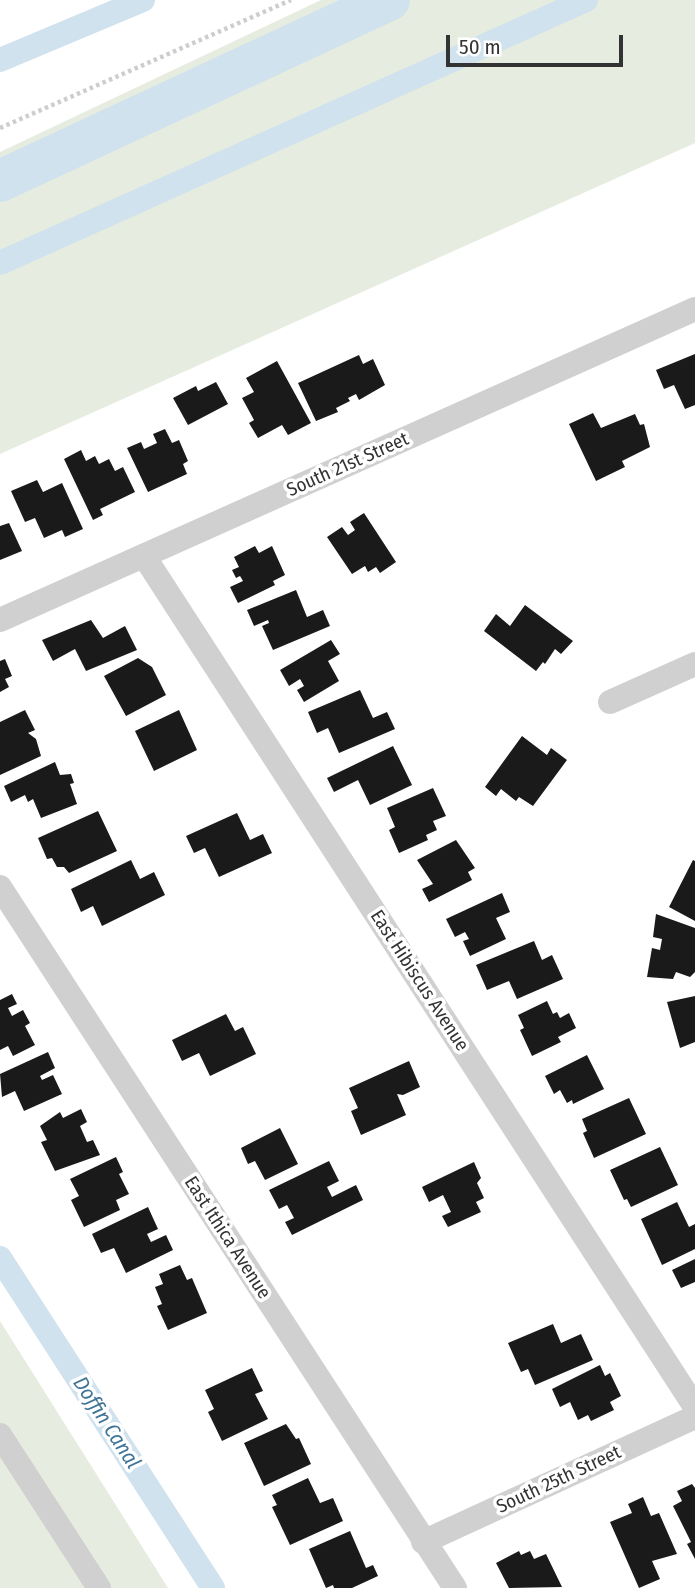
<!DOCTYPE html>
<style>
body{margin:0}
#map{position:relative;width:695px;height:1588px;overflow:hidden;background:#fff;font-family:"Fira Sans Condensed",sans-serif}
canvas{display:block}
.scale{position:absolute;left:446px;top:35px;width:177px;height:32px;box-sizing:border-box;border:4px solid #333;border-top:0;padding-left:9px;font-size:21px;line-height:24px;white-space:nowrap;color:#333;-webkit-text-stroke:5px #fff;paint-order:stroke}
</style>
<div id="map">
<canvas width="695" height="1588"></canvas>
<div class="scale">50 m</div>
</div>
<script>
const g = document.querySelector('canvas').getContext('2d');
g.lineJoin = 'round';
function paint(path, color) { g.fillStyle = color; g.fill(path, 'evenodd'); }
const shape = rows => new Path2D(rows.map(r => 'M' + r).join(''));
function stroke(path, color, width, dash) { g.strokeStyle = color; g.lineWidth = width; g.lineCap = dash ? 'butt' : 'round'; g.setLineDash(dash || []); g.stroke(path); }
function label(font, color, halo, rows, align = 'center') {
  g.font = font + ' "Fira Sans Condensed",sans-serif'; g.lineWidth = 7; g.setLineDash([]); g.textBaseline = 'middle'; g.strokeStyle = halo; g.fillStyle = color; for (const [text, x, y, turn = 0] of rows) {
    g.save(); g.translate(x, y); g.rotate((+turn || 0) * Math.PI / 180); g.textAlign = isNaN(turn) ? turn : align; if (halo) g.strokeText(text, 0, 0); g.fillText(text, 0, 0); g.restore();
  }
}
paint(shape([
 [321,0,695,0,695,143,0,454,0,152],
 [0,1321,168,1588,0,1588]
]), '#e6ecdf');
stroke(shape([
 [0,60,143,0],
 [0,263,586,0],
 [0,1258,213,1588]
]), '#cfe2ee', 24);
stroke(shape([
 [0,181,389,0]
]), '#cfe2ee', 42);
paint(shape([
 [695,354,695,405,685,409,674,385,664,389,656,370],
 [359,355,363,364,373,359,385,385,359,400,356,394,348,398,350,401,336,408,338,412,316,421,298,383],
 [277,361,311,423,288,435,282,425,258,438,249,423,254,420,242,398,254,392,246,378],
 [216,382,228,404,188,425,173,398,196,386,198,391],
 [593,413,601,428,635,414,640,425,644,424,650,447,622,461,625,467,596,481,569,424],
 [165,429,172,443,179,440,188,461,183,464,187,474,148,492,127,448,141,442,144,449,157,443,153,434],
 [81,450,86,461,95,456,99,464,109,459,115,471,123,467,135,492,100,509,103,515,93,520,64,459],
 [37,480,43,492,62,483,83,529,65,537,62,530,44,538,35,518,25,522,11,491],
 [364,513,396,562,380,573,376,567,368,572,365,566,352,574,327,537,342,527,348,535,355,530,350,522],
 [9,523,22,551,0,560,0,526],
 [255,546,259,553,272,546,285,575,273,581,275,585,238,603,230,587,243,581,240,576,236,578,232,570,239,567,234,557],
 [296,590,307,617,323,610,330,626,273,650,262,626,269,623,268,620,254,626,247,610],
 [525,605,573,641,561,654,555,649,545,664,543,662,536,671,484,631,496,614,510,626],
 [91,620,103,638,125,626,137,650,86,671,75,649,53,661,42,640],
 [331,640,340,654,328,661,339,681,304,702,297,690,304,686,300,679,289,686,280,670],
 [138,658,152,667,166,695,126,716,104,676],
 [5,659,12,676,5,679,9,687,0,692,0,661],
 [360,690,373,718,387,712,395,729,339,753,328,728,317,733,308,712],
 [25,710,35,730,28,733,36,739,41,756,0,775,0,722],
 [179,710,197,750,154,771,135,731],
 [522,736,547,755,551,748,567,760,533,806,519,797,516,801,501,789,496,796,485,787],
 [393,746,412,785,370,805,358,780,334,792,327,778],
 [55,762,60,775,71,774,74,783,70,784,77,804,41,818,33,799,28,802,25,795,11,802,4,786],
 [433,788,446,816,433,821,437,830,426,835,428,840,399,853,389,830,395,827,387,808],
 [98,811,117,851,69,873,64,867,57,867,52,858,47,859,38,838],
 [237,813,250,840,263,834,272,853,219,877,205,848,194,853,186,836],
 [456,840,475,868,468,872,472,880,429,902,422,889,433,884,417,860],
 [131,860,140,879,154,872,165,895,102,926,93,906,81,912,71,889],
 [693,860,695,861,695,921,669,907],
 [502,893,510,912,496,918,506,939,470,956,463,941,469,939,465,932,455,937,446,919],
 [656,914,695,928,695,972,690,977,676,972,673,979,647,977,652,948,660,950,662,939,653,937],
 [534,941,542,960,552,955,563,979,517,999,509,981,487,990,476,965],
 [12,994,17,1004,8,1008,12,1016,23,1010,30,1023,25,1026,35,1045,13,1056,8,1046,0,1050,0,1000],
 [695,996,695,1042,680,1048,667,1002],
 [547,1001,553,1014,557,1012,560,1018,569,1013,576,1028,558,1037,561,1042,532,1056,520,1030,524,1028,518,1015],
 [226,1014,235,1031,243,1027,256,1054,210,1076,199,1053,182,1061,172,1040],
 [48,1052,55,1068,40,1076,42,1080,53,1075,62,1094,24,1111,15,1091,2,1097,0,1074],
 [587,1055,604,1089,573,1104,572,1100,567,1103,560,1090,554,1094,545,1076],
 [409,1061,420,1087,403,1095,397,1094,406,1115,361,1135,351,1111,358,1108,349,1088],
 [629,1098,646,1134,594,1158,583,1133,587,1131,582,1119],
 [81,1109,87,1122,80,1126,87,1142,93,1140,100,1155,55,1171,41,1142,47,1140,40,1126,60,1112,63,1118],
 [280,1128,298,1164,265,1180,255,1161,248,1164,241,1148],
 [660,1147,678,1185,631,1207,627,1199,624,1200,610,1170],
 [116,1157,123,1172,119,1174,129,1194,116,1200,120,1210,84,1227,71,1200,79,1196,70,1179],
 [329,1161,339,1181,327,1187,332,1197,356,1185,363,1200,292,1235,285,1222,294,1218,287,1205,279,1209,269,1190],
 [474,1162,481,1178,477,1183,484,1198,476,1202,481,1212,448,1227,442,1216,451,1212,443,1195,429,1202,422,1187],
 [677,1202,689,1227,695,1224,695,1249,662,1265,641,1219],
 [148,1207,158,1229,147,1234,151,1242,166,1235,173,1250,126,1273,114,1248,101,1253,92,1234],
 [695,1259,695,1282,681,1288,672,1270],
 [180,1265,187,1280,192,1278,207,1313,168,1330,157,1306,162,1304,155,1287,163,1284,159,1274],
 [553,1324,561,1343,581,1334,593,1360,535,1385,528,1369,521,1372,508,1343],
 [600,1365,605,1376,610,1373,621,1396,610,1402,614,1410,591,1421,588,1415,578,1420,570,1402,560,1407,552,1389],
 [252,1368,263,1391,255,1394,268,1419,222,1441,208,1412,214,1409,205,1390],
 [286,1424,296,1439,299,1438,311,1464,264,1486,244,1443],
 [308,1478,320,1503,333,1498,343,1521,290,1545,272,1507,277,1505,272,1495],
 [692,1484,695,1488,695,1559,687,1544,691,1542,673,1506,682,1501,677,1491],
 [643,1497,651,1516,659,1513,677,1554,652,1561,660,1579,639,1588,610,1522,632,1513,628,1504],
 [350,1531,366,1568,373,1565,378,1576,352,1588,334,1588,333,1585,326,1588,309,1549],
 [519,1551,521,1555,530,1551,534,1559,546,1554,562,1587,509,1588,496,1563]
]), '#1a1a1a');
stroke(shape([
 [0,128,291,0]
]), '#cdcdcd', 4.5, [3.5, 3.5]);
stroke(shape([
 [144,556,695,1407],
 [0,620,695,309],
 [610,702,695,664],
 [0,887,455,1588],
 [0,1435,99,1588],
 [423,1542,695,1417]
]), '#d0d0d0', 24);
label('19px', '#333', '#fff', [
 ["South 21st Street",348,465,-24],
 ["East Hibiscus Avenue",419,981,57],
 ["East Ithica Avenue",227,1238,57],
 ["South 25th Street",559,1480,-25]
]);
label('italic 21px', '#3f7597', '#fff', [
 ["Doffin Canal",106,1423,57]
]);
</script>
